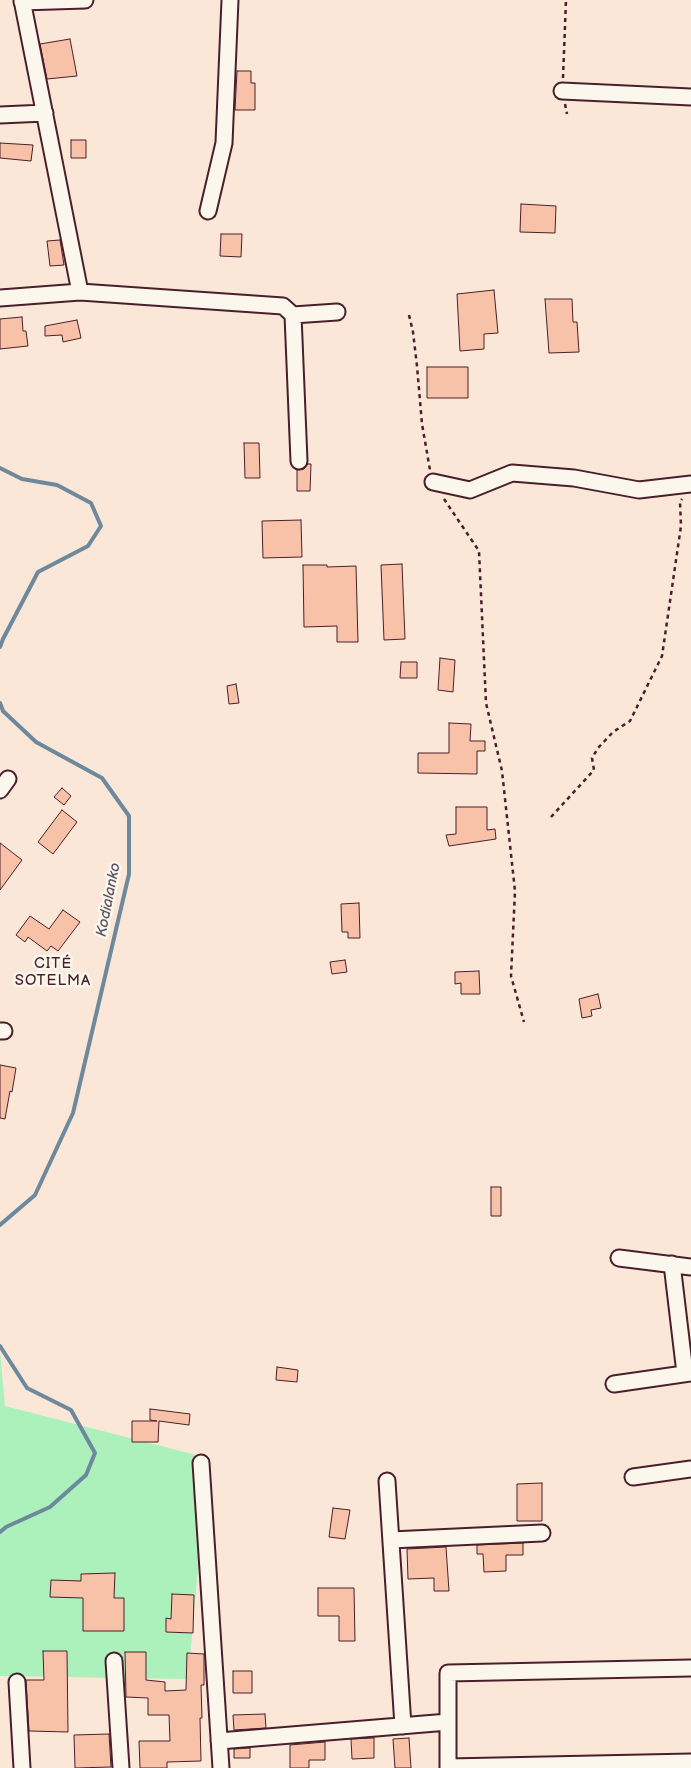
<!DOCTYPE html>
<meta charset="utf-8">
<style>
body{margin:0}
canvas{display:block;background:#fae7d8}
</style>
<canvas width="691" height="1768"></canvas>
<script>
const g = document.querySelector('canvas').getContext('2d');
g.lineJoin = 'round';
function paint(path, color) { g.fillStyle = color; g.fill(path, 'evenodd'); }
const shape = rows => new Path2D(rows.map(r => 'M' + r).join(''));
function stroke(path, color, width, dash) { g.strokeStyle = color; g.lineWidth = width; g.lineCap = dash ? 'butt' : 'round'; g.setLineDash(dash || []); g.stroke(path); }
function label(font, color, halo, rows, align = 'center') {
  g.font = font + ' "Balsamiq Sans",sans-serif'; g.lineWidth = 5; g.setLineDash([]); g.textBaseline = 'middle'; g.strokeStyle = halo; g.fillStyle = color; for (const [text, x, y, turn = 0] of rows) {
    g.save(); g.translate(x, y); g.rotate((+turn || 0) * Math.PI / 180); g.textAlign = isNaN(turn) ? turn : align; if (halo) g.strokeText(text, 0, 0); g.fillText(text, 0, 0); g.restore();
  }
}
paint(shape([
 [0,1351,5,1406,208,1458,188,1679,0,1676]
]), '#acf1bc');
stroke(shape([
 [0,468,22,479,57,485,91,503,101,526,88,546,38,572,3,639,0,647],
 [0,703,3,711,36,742,102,778,129,816,129,874,73,1113,35,1195,0,1225],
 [0,1346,27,1388,71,1410,95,1453,86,1475,50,1507,6,1527,0,1532]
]), '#6e889c', 4);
const building = shape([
 [70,39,77,76,47,79,40,44,70,39],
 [237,71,251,71,251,83,255,83,255,110,235,110,237,71],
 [71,140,86,140,86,158,71,158,71,140],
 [0,143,33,145,31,161,0,158,0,143],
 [521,204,556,206,555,233,520,232,521,204],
 [221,234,242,234,241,257,220,256,221,234],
 [60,240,64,265,50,266,47,241,60,240],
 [494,290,498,333,484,334,484,349,460,351,457,294,494,290],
 [545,299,572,299,573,322,577,322,579,352,549,353,545,299],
 [22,317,23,331,26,331,28,346,0,349,0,319,22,317],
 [77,320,81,338,63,342,62,335,45,336,45,326,77,320],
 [427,367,468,367,468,398,427,398,427,367],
 [244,443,259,443,260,478,245,478,244,443],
 [308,464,311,464,310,491,297,491,297,470,304,469,308,464],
 [301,520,302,557,263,558,262,521,301,520],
 [402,564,405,639,384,640,381,565,402,564],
 [303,565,327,565,327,567,356,566,358,642,337,642,337,626,304,627,303,565],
 [440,658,455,660,453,692,438,690,440,658],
 [401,662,417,662,417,678,400,678,401,662],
 [236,684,239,703,229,704,227,686,236,684],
 [449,723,471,724,470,741,485,741,485,751,477,751,477,774,418,773,418,753,449,753,449,723],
 [62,788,71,796,64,805,54,797,62,788],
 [456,807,487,807,487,830,495,829,496,839,449,846,446,835,456,834,456,807],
 [62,810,77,822,53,854,38,842,62,810],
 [0,843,22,860,0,890,0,843],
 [359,903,360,938,348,938,348,932,342,932,341,904,359,903],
 [63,910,80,922,58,951,51,946,47,951,28,937,25,942,16,935,30,916,49,929,63,910],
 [345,960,347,972,332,974,330,962,345,960],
 [479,971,480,994,461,994,461,983,455,984,455,972,479,971],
 [598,994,601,1008,591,1010,592,1016,582,1018,579,999,598,994],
 [0,1065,16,1068,12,1092,10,1091,5,1119,0,1118,0,1065],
 [491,1187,501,1187,501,1216,491,1216,491,1187],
 [277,1367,298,1370,297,1382,276,1380,277,1367],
 [150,1409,190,1414,189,1425,159,1421,158,1442,132,1442,132,1421,157,1421,150,1420,150,1409],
 [542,1483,542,1521,517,1521,517,1484,542,1483],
 [333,1508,350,1510,345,1539,329,1537,333,1508],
 [523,1543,523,1555,506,1555,506,1571,484,1572,483,1554,477,1554,477,1545,523,1543],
 [446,1547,449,1591,434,1591,434,1578,408,1579,407,1549,446,1547],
 [115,1573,114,1598,124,1598,124,1631,83,1631,83,1598,50,1597,51,1580,81,1581,81,1574,115,1573],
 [318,1588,354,1588,355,1641,339,1641,339,1616,318,1616,318,1588],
 [172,1594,194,1595,193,1633,166,1632,166,1618,171,1619,172,1594],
 [43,1651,67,1651,68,1732,29,1731,26,1680,44,1680,43,1651],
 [125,1652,146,1652,146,1680,165,1682,165,1691,186,1690,187,1653,204,1654,204,1685,201,1685,202,1718,200,1718,201,1761,167,1762,167,1768,140,1768,139,1741,170,1741,169,1715,148,1715,148,1698,126,1697,125,1652],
 [233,1671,252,1671,252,1693,233,1693,233,1671],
 [265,1714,266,1728,234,1730,233,1715,265,1714],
 [109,1734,111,1767,75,1768,74,1735,109,1734],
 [374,1738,374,1758,352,1759,351,1739,374,1738],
 [409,1738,411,1768,395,1768,393,1739,409,1738],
 [325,1742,325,1760,309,1760,309,1768,290,1768,290,1745,325,1742],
 [250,1748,250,1758,234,1758,234,1749,250,1748]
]);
paint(building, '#f7c2a8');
stroke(building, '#4a1f2b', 1);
const street = shape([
 [22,0,80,292,283,306,293,315,337,312],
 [22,2,85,0],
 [562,91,691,97],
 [0,115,45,113],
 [208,211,224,143,230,0],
 [0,298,80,292],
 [293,315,299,461],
 [433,482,470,490,512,473,574,478,639,490,691,484],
 [0,790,8,779],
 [0,1031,4,1031],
 [619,1258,691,1267],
 [672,1264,685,1373],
 [614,1384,691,1373],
 [201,1463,221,1768],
 [633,1477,691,1469],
 [387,1481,403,1726],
 [391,1540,542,1533],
 [114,1661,121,1768],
 [17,1682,22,1768],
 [219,1741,448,1722],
 [448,1767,691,1762],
 [448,1768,448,1673,691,1668]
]);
stroke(street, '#4a1f2b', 19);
stroke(shape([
 [563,78,566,0],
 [565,104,567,114],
 [409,315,413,332,417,366,422,424,430,470],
 [444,499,479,551,486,703,502,771,515,891,511,976,524,1022],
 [551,817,594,770,592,758,598,748,613,732,630,721,662,656,681,526,680,502,682,499]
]), '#4a1f2b', 2.5, [4, 4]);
stroke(street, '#fbf7ec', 15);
label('italic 15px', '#5c5464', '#fbf7ec', [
 ["Kodialanko",109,900,-79]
]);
g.letterSpacing = '1px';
label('15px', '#4a1f2b', '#fbf7ec', [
 ["CITÉ",53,964],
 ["SOTELMA",53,981]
]);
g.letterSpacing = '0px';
</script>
